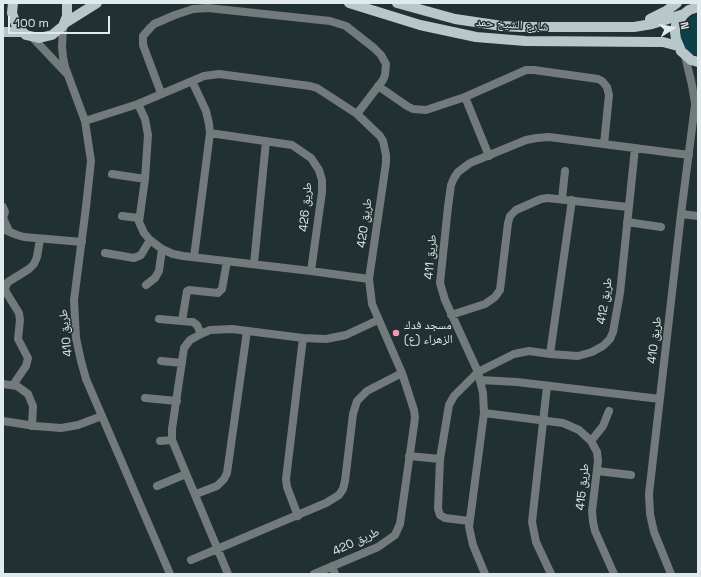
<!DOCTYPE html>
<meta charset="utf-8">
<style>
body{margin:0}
#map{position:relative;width:701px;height:577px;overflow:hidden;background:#213032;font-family:"Space Grotesk",sans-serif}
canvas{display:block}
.frame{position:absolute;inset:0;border:4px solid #e0e9eb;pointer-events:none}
.north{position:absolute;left:653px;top:8px;width:40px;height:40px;-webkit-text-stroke:3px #213032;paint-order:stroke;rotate:79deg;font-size:11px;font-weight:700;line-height:16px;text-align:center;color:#e0e9eb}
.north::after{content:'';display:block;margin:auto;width:14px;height:18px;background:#e0e9eb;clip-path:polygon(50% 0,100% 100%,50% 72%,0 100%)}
.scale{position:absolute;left:8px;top:16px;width:102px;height:18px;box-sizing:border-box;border:2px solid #e0e9eb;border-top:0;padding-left:5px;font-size:12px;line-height:14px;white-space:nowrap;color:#e0e9eb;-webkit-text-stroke:3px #213032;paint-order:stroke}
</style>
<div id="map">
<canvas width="701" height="577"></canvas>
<div class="frame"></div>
<div class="north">N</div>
<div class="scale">100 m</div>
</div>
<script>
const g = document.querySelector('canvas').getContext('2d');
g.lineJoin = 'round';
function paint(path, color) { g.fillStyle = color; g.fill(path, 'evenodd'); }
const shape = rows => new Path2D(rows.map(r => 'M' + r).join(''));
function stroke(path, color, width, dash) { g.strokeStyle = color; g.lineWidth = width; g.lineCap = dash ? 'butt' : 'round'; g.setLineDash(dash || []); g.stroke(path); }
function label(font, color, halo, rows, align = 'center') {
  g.font = font + ' "Space Grotesk","Noto Naskh Arabic",sans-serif'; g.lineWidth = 3; g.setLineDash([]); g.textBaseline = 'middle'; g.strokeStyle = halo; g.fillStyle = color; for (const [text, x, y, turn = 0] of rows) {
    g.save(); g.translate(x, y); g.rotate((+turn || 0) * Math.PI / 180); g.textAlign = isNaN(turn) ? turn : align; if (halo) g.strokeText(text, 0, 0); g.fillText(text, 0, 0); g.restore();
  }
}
paint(shape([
 [698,14,698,56,690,53,684,47,681,35,684,23,691,17]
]), '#0e4047');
stroke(shape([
 [63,26,62,47,63,57,65,67,85,121,91,161,86,207,74,300,76,338,81,361,86,379,170,574],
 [32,37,66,73],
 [685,56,692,85,695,103],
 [192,81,206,111,209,124,210,133,194,257],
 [378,86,407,106,413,109,426,110,465,97,526,70,534,70,598,79,602,81,607,87,609,95,604,144],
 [161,93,143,45,143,36,150,28,154,24,175,15,193,9,208,8,330,21,346,26,374,48,381,55,386,64,385,75,383,80,357,114],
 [465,97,489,156],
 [138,104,145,119,148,135,145,179,139,222,144,233,150,240,162,249,173,254,183,256,311,271,369,279],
 [85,121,138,104,204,76,219,74,310,86,317,88,357,114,380,136,383,141,386,155,386,163,369,279,372,304,402,373,414,410,415,418,400,524,395,535,378,547,314,574],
 [210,133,292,145,311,158,319,170,322,180,322,192,311,271],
 [112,174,145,179],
 [562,199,565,171],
 [3,207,5,212,3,218],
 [681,214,698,216],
 [122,216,139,218],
 [3,218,9,231],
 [627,222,661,227],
 [3,229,17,235,24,237,82,242],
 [105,253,134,258,141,255,150,240],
 [254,264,266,141],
 [146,285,155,278,159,271,162,249],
 [451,315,485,304,495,297,500,290,508,223,510,216,516,210,541,199,548,198,628,207],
 [159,319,193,322,197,325,201,334],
 [182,321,187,291,189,290,218,293,222,289,227,261],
 [550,354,572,200],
 [161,361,182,363],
 [480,380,517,382,660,399],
 [3,384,17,386,28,394,33,406,32,426],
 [13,385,26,366,28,358,18,339,20,320,19,313,6,292,5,288,8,282,29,269,34,264,37,257,40,239],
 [547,386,532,522,536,542,551,574],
 [145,398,177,401],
 [484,413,563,423,579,430,591,441,597,452,598,461,592,511,593,522,595,531,614,574],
 [3,421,35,426,61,428,78,425,102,416],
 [160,441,172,440],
 [591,441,603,426,609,411],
 [409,456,440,459],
 [597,471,631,475],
 [157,486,186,474],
 [196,494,217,486,224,479,227,473,247,331],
 [298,516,287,487,286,479,303,338],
 [469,521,445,518,440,515,438,509,440,459,449,405,454,396,478,372,514,354,529,351,550,354,578,356,592,352,603,346,610,339,613,332,620,293,635,148],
 [191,560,326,503,339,495,343,489,345,481,353,414,357,401,367,391,402,373],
 [332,566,335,574],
 [228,574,172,440,172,429,184,348,190,340,201,334,210,330,232,329,303,338,326,339,346,335,378,320],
 [485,574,473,545,469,527,484,413,483,393,478,372,445,300,440,283,448,207,451,185,454,178,458,172,470,163,526,140,537,138,549,137,689,155],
 [671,574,654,532,650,514,649,494,681,214,695,105,698,95]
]), '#727a7b', 8);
stroke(shape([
 [13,3,12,13,17,27,26,35,39,38,52,35,63,26,67,16,67,3],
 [349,3,420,25,476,37,525,41,656,42,663,42,678,46],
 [397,3,455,19,502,26,520,27,634,27,652,24,684,14],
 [698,7,689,10,684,14,676,25,675,32,676,39,681,51,691,60,698,62],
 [650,19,666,11,677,3],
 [65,23,97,3],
 [3,32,22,32]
]), '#b8c7ca', 10);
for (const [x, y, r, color] of [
 [396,333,4,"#f09ab5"]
]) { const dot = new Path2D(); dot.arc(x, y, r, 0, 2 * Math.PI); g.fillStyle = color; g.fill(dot); stroke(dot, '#213032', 1.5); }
label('12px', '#e0e9eb', '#213032', [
 ["شارع الشيخ حمد",512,25,4],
 ["طريق 426",306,207,-85],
 ["طريق 420",365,223,-82],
 ["طريق 411",431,257,-85],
 ["طريق 412",605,301,-81],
 ["طريق 410",66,333,-96],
 ["طريق 410",655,340,-83],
 ["طريق 415",583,487,-84],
 ["طريق 420",356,542,-25]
]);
label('12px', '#e0e9eb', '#213032', [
 ["مسجد فدك",404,326],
 ["الزهراء (ع)",404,340]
], 'left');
</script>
